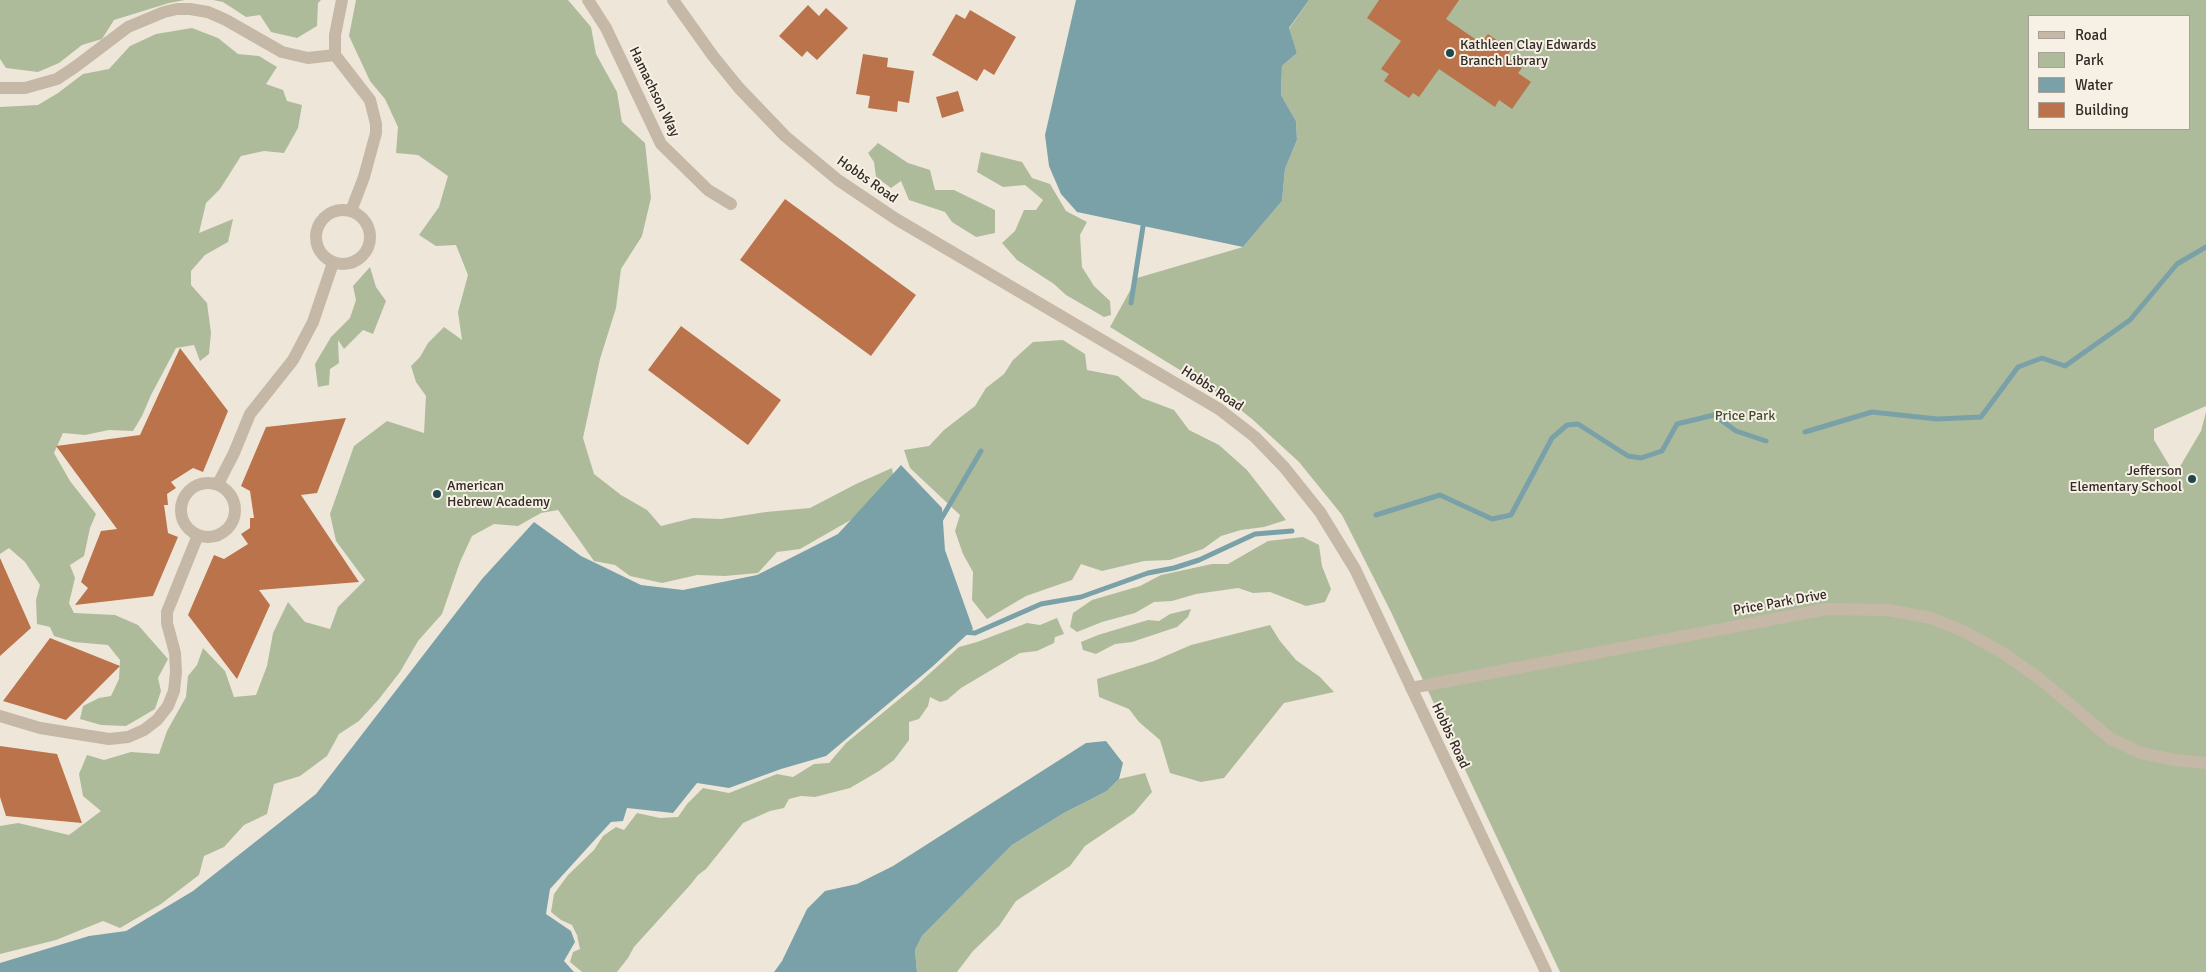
<!DOCTYPE html>
<style>
body{margin:0}
#map{position:relative;width:2206px;height:972px;overflow:hidden;background:#eee7d9;font-family:Signika,sans-serif}
canvas{display:block}
.legend{position:absolute;left:2028px;top:15px;width:162px;height:115px;box-sizing:border-box;background:#f7f0e5;border:1px solid #a8a199;margin:0;padding:6px 9px;list-style:none;font-size:15px;color:#322b26}
.legend li{display:flex;align-items:center;gap:10px;height:25px}
.legend b{width:25px;border:1px solid #a8a199}
</style>
<div id="map">
<canvas width="2206" height="972"></canvas>
<ul class="legend">
<li><b style="height:6px;background:#c5b8a6"></b>Road</li>
<li><b style="height:14px;background:#adbb9b"></b>Park</li>
<li><b style="height:14px;background:#7ba1a8"></b>Water</li>
<li><b style="height:14px;background:#ba734b"></b>Building</li>
</ul>
</div>
<script>
const g = document.querySelector('canvas').getContext('2d');
g.lineJoin = 'round';
function paint(path, color) { g.fillStyle = color; g.fill(path, 'evenodd'); }
const shape = rows => new Path2D(rows.map(r => 'M' + r).join(''));
function stroke(path, color, width, dash) { g.strokeStyle = color; g.lineWidth = width; g.lineCap = dash ? 'butt' : 'round'; g.setLineDash(dash || []); g.stroke(path); }
function label(font, color, halo, rows, align = 'center') {
  g.font = font + ' Signika,sans-serif'; g.lineWidth = 4; g.setLineDash([]); g.textBaseline = 'middle'; g.strokeStyle = halo; g.fillStyle = color; for (const [text, x, y, turn = 0] of rows) {
    g.save(); g.translate(x, y); g.rotate((+turn || 0) * Math.PI / 180); g.textAlign = isNaN(turn) ? turn : align; if (halo) g.strokeText(text, 0, 0); g.fillText(text, 0, 0); g.restore();
  }
}
paint(shape([
 [0,0,185,0,169,3,114,20,102,39,82,45,59,63,38,72,6,68,0,59],
 [213,0,321,0,318,3,317,26,297,38,271,32,260,15,246,17,223,2],
 [356,0,568,0,591,27,596,54,617,92,622,122,645,143,651,198,642,236,621,269,616,308,600,359,583,438,594,474,621,495,647,510,661,526,693,518,721,519,766,512,810,508,856,484,892,468,896,494,800,549,777,552,758,573,725,576,697,575,662,583,630,576,615,565,594,561,558,510,541,513,518,526,494,524,472,536,460,562,442,614,418,641,400,672,379,699,359,721,339,734,327,756,300,776,274,784,267,814,244,825,224,847,204,856,199,875,161,904,120,928,103,921,56,940,0,954,0,826,18,823,69,835,101,811,83,796,79,774,87,755,104,760,131,752,159,754,167,731,186,697,188,676,197,665,203,648,225,671,234,697,256,695,267,666,273,633,288,602,305,622,330,629,338,607,365,580,336,541,330,514,354,446,387,421,424,433,426,396,416,382,411,366,420,357,428,343,444,327,462,340,458,312,468,275,456,245,436,246,419,235,439,207,448,176,418,155,396,153,398,127,385,99,370,81,349,36],
 [1309,0,2206,0,2206,406,2154,429,2154,440,2175,475,2201,431,2206,412,2206,972,1560,972,1391,612,1342,515,1299,462,1252,419,1227,399,1110,327,1137,278,1243,247,1282,201,1285,169,1297,140,1296,121,1281,95,1282,66,1297,53,1289,29],
 [2030,16,2190,16,2190,129,2030,129],
 [192,28,218,38,238,54,259,56,277,67,266,84,283,90,287,101,302,105,298,128,284,153,264,151,241,156,220,189,206,203,199,233,233,219,228,242,205,255,191,271,191,285,207,303,211,333,209,354,200,361,194,345,176,348,151,395,142,416,133,431,109,430,85,435,63,433,54,453,70,481,96,514,90,528,84,556,70,565,75,578,69,603,74,613,115,615,138,625,168,659,158,678,161,691,155,709,126,726,101,725,80,719,83,706,99,698,111,696,119,679,120,660,108,645,74,642,54,636,50,627,37,624,36,600,40,585,25,562,9,548,0,554,0,107,38,105,58,93,83,74,109,69,130,46,156,34],
 [878,143,908,163,930,170,935,190,954,190,995,210,995,233,976,237,952,222,945,212,909,200,901,181,891,188,876,177,874,162,868,153],
 [981,152,1022,162,1032,178,1050,184,1066,211,1087,222,1080,235,1082,267,1094,286,1110,301,1111,315,1104,317,1066,295,1054,284,1017,260,1002,243,1015,231,1024,210,1036,210,1043,200,1025,185,1003,187,977,172],
 [370,267,376,287,386,301,373,334,363,330,344,349,338,340,339,363,330,369,329,385,318,387,315,364,331,337,350,318,356,300,353,286],
 [1063,340,1085,354,1087,370,1118,376,1142,398,1174,410,1189,430,1219,445,1247,470,1286,520,1264,527,1241,530,1221,536,1203,549,1170,560,1144,561,1102,571,1081,564,1072,580,1026,596,987,619,972,600,973,572,963,554,955,531,960,515,910,468,904,450,929,446,944,430,975,406,986,388,1004,374,1013,360,1033,342],
 [1303,537,1319,545,1322,566,1331,589,1325,602,1306,606,1270,592,1253,593,1238,588,1196,594,1172,601,1154,602,1135,613,1102,622,1077,632,1070,627,1073,613,1092,600,1140,586,1161,575,1212,564,1228,564,1268,541],
 [1191,609,1188,617,1177,627,1132,642,1115,644,1096,654,1083,650,1081,642,1098,635,1148,620,1159,621,1170,614],
 [1057,618,1064,634,1055,637,1054,643,1037,651,1020,653,961,688,947,700,940,702,930,697,928,706,919,719,909,722,909,740,894,760,879,771,850,788,815,797,801,796,789,799,784,808,770,811,743,823,706,869,698,875,691,884,634,947,628,958,617,972,582,972,570,962,573,952,580,949,577,935,572,925,561,920,551,912,554,894,568,875,594,850,603,836,616,827,624,830,637,813,660,818,678,817,687,804,703,788,729,793,777,774,793,777,814,764,829,763,846,743,919,683,959,647,977,642,1027,623,1040,625],
 [1270,625,1280,641,1296,660,1320,677,1334,692,1284,703,1224,778,1201,782,1170,773,1160,740,1139,722,1129,709,1099,697,1097,679,1154,661,1191,645],
 [1145,773,1152,792,1134,813,1085,846,1070,866,1016,901,999,926,973,951,957,972,917,972,915,950,922,936,1012,845,1064,813,1107,791,1119,779]
]), '#adbb9b');
paint(shape([
 [1076,0,1309,0,1289,28,1297,53,1282,66,1281,95,1296,121,1297,140,1285,169,1282,201,1243,247,1077,212,1061,194,1049,166,1045,135],
 [901,465,942,508,945,550,973,629,932,667,826,756,781,769,729,788,697,783,673,813,627,808,623,821,611,822,550,889,546,914,571,931,575,942,564,961,574,972,0,972,0,963,89,936,126,931,193,891,316,794,482,579,534,522,581,556,641,585,683,590,757,575,838,534],
 [1106,741,1123,763,1119,779,1107,791,1064,813,1012,845,922,936,915,950,917,972,774,972,782,961,807,909,825,891,857,884,893,866,1086,743]
]), '#7ba1a8');
stroke(shape([
 [1131,303,1144,220],
 [1805,432,1872,412,1937,419,1981,417,2018,367,2042,358,2065,366,2130,320,2177,264,2206,247],
 [1376,515,1440,495,1492,519,1511,515,1552,438,1567,425,1578,424,1628,456,1641,458,1662,451,1677,424,1714,415,1736,431,1766,441],
 [940,521,981,451],
 [963,632,975,633,1041,604,1081,597,1148,573,1174,568,1199,560,1255,534,1292,531]
]), '#7ba1a8', 5);
paint(shape([
 [1379,0,1459,0,1446,19,1481,43,1488,34,1511,50,1506,57,1522,68,1518,73,1531,82,1512,109,1499,100,1495,107,1439,69,1419,97,1413,93,1409,98,1384,81,1389,74,1381,69,1401,41,1367,18],
 [808,5,819,16,826,8,848,28,817,60,807,51,802,57,779,36],
 [970,10,1016,37,994,75,984,69,977,81,932,55,956,14,965,19],
 [863,54,888,58,887,67,914,71,909,103,898,101,897,112,868,108,870,96,856,94],
 [958,91,964,111,942,118,936,97],
 [785,199,916,295,871,356,740,260],
 [681,326,781,400,748,445,648,370],
 [180,348,228,411,203,472,193,468,171,482,176,488,167,494,168,505,164,505,168,533,178,537,153,596,75,605,88,588,81,582,101,531,117,529,56,446,140,435],
 [346,418,317,493,301,495,359,582,259,590,270,605,237,679,188,615,214,555,224,559,248,544,241,534,250,528,250,518,254,518,250,491,241,486,266,427],
 [0,558,31,628,0,656],
 [50,638,120,666,66,720,3,701],
 [0,746,57,754,82,823,6,816,0,797]
]), '#ba734b');
stroke(shape([
 [588,0,606,28,661,144,708,190,731,204],
 [335,55,370,100,376,124,376,133,364,177,351,211],
 [335,55,335,35,342,0],
 [0,88,25,88,57,79,75,67,128,27,164,12,177,9,190,9,208,12,226,20,282,52,308,58,335,55],
 '316 237a27 27 0 1 1 54 0a27 27 0 1 1-54 0Z',
 '181 510a27 27 0 1 1 54 0a27 27 0 1 1-54 0Z',
 [218,484,234,453,250,414,293,360,313,322,333,263],
 [1411,688,1827,609,1888,610,1931,618,1965,632,2003,653,2040,679,2111,739,2141,753,2175,760,2206,763],
 [0,716,40,728,109,739,128,737,144,730,157,720,168,706,174,691,176,672,175,653,167,623,167,612,198,535]
]), '#c5b8a6', 12);
stroke(shape([
 [673,0,713,56,739,88,785,136,838,180,896,219,1219,409,1255,437,1284,467,1320,512,1355,569,1546,972]
]), '#c5b8a6', 12);
for (const [x, y, r, color] of [
 [1450,53,5,"#20464f"],
 [2192,479,5,"#20464f"],
 [437,494,5,"#20464f"]
]) { const dot = new Path2D(); dot.arc(x, y, r, 0, 2 * Math.PI); g.fillStyle = color; g.fill(dot); stroke(dot, '#f7f0e5', 2); }
label('14px', '#322b26', '#f7f0e5', [
 ["Kathleen Clay Edwards",1460,45],
 ["Branch Library",1460,61],
 ["Jefferson",2182,471,"right"],
 ["Elementary School",2182,487,"right"],
 ["American",447,486],
 ["Hebrew Academy",447,502]
], 'left');
label('14px', '#322b26', '#f7f0e5', [
 ["Hamachson Way",654,92,64],
 ["Hobbs Road",867,180,35],
 ["Hobbs Road",1212,389,33],
 ["Price Park Drive",1780,603,-10],
 ["Hobbs Road",1450,736,65]
]);
label('14px', '#3e4e2d', '#f7f0e5', [
 ["Price Park",1745,416]
]);
</script>
